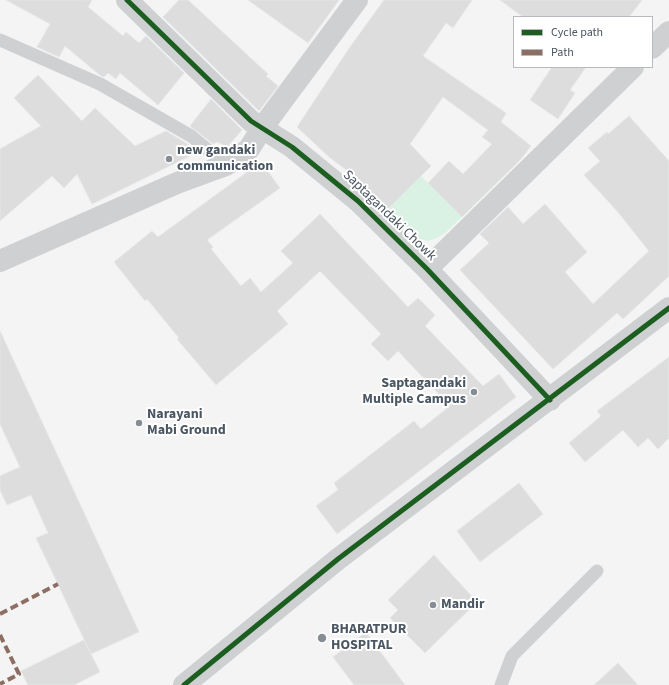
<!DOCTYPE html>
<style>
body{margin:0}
#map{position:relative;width:669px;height:685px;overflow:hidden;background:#f4f4f4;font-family:"Source Sans 3",sans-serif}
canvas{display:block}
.legend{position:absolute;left:513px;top:16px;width:140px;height:52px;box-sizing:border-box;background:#fff;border:1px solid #b7bbc0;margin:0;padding:5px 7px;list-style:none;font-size:12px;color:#4a5661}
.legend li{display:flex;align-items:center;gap:8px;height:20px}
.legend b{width:20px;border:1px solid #b7bbc0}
</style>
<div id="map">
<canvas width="669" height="685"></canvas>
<ul class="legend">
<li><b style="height:5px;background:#1b5e20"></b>Cycle path</li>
<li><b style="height:5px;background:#8d6e63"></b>Path</li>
</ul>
</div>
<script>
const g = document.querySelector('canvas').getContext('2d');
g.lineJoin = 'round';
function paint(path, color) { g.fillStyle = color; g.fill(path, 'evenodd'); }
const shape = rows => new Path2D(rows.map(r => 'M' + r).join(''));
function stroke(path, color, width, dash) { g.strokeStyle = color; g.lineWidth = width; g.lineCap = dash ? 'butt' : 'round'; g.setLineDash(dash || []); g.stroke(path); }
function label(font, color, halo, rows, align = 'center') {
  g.font = font + ' "Source Sans 3",sans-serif'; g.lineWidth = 4; g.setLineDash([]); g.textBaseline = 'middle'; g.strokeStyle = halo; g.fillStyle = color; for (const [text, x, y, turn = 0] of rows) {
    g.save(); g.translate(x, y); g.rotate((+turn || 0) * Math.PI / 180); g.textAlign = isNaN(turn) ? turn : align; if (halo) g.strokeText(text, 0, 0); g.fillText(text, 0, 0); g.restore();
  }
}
paint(shape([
 [421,176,462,217,445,233,435,239,427,241,418,238,388,209]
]), '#d9f2e3');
const building = shape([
 [6,0,92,0,88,7,123,36,126,32,139,43,146,36,184,73,158,105,120,73,116,79,108,73,104,77,101,76,65,46,59,57,37,47,50,24,6,0],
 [179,0,188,0,268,74,266,76,278,86,259,111,163,17,179,0],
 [248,0,339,0,308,43,248,0],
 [384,0,472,0,453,28,446,23,423,56,506,113,501,122,531,146,520,160,462,217,428,183,449,161,463,174,492,144,482,137,488,130,443,97,410,144,431,166,388,209,345,169,329,157,297,127,350,47,384,0],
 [500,0,642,0,629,17,523,17,500,0],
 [552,67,586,67,570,90,575,93,558,119,530,100,552,67],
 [38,75,82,121,95,108,135,146,166,131,186,143,198,152,92,204,77,174,64,188,52,176,0,221,0,149,41,126,14,98,38,75],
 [211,99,242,130,227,147,218,142,213,144,190,126,211,99],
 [629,116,669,161,669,276,623,319,617,313,553,369,460,270,489,243,480,234,508,207,523,224,545,204,587,252,565,272,593,304,649,251,617,211,584,175,600,161,588,148,607,132,608,134,629,116],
 [261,162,280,188,207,240,213,247,211,249,241,286,250,278,261,292,293,263,281,251,320,214,408,307,418,298,435,315,425,326,483,386,499,374,516,397,337,534,316,506,338,490,334,483,414,421,421,429,450,406,398,351,388,361,371,344,381,334,320,271,277,311,288,324,216,385,177,339,179,338,147,299,145,301,114,262,152,231,158,237,261,162],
 [0,331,139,632,91,654,36,538,48,533,31,495,7,505,0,490,0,476,20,467,0,424,0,331],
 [669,357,669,438,658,449,648,438,638,447,623,430,585,462,569,443,601,416,597,411,669,357],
 [519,483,543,514,480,562,457,531,519,483],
 [434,555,477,602,425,653,390,618,398,610,388,600,434,555],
 [366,632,376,646,405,685,354,685,333,657,366,632],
 [84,640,100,672,74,685,28,685,21,671,84,640],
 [618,663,638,685,594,685,618,663]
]);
paint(building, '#ddddde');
stroke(building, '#e5e6e7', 1);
stroke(shape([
 [0,40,100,84,191,136,226,165],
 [501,685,512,656,597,571]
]), '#ced0d2', 13);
stroke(shape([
 [127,0,251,121,292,147,358,201,427,269,550,400],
 [652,48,669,32],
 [0,261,177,183,226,165,249,149,262,128,357,0],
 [427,269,633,67],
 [184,685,338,559,669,308]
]), '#ced0d2', 22);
stroke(shape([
 [0,614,58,584],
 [0,635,19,674,0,684]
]), '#8d6e63', 4, [8, 4]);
stroke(shape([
 [127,0,251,121,292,147,358,201,427,269,550,400],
 [184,685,338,559,669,308]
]), '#1b5e20', 5);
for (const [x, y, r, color] of [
 [169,159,4,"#868d94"],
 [474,392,4,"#868d94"],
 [139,423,4,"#868d94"],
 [433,605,4,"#868d94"],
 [322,638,5,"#868d94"]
]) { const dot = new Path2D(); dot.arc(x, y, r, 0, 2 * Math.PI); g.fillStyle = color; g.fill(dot); stroke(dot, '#fff', 1.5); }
label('bold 14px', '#4a5661', '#fff', [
 ["new gandaki",177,151],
 ["communication",177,167],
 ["Saptagandaki",466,384,"right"],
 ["Multiple Campus",466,400,"right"],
 ["Narayani",147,415],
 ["Mabi Ground",147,431],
 ["Mandir",441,605],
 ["BHARATPUR",331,630],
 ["HOSPITAL",331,646]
], 'left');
label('14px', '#4a5661', '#fff', [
 ["Saptagandaki Chowk",389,216,44]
]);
</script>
